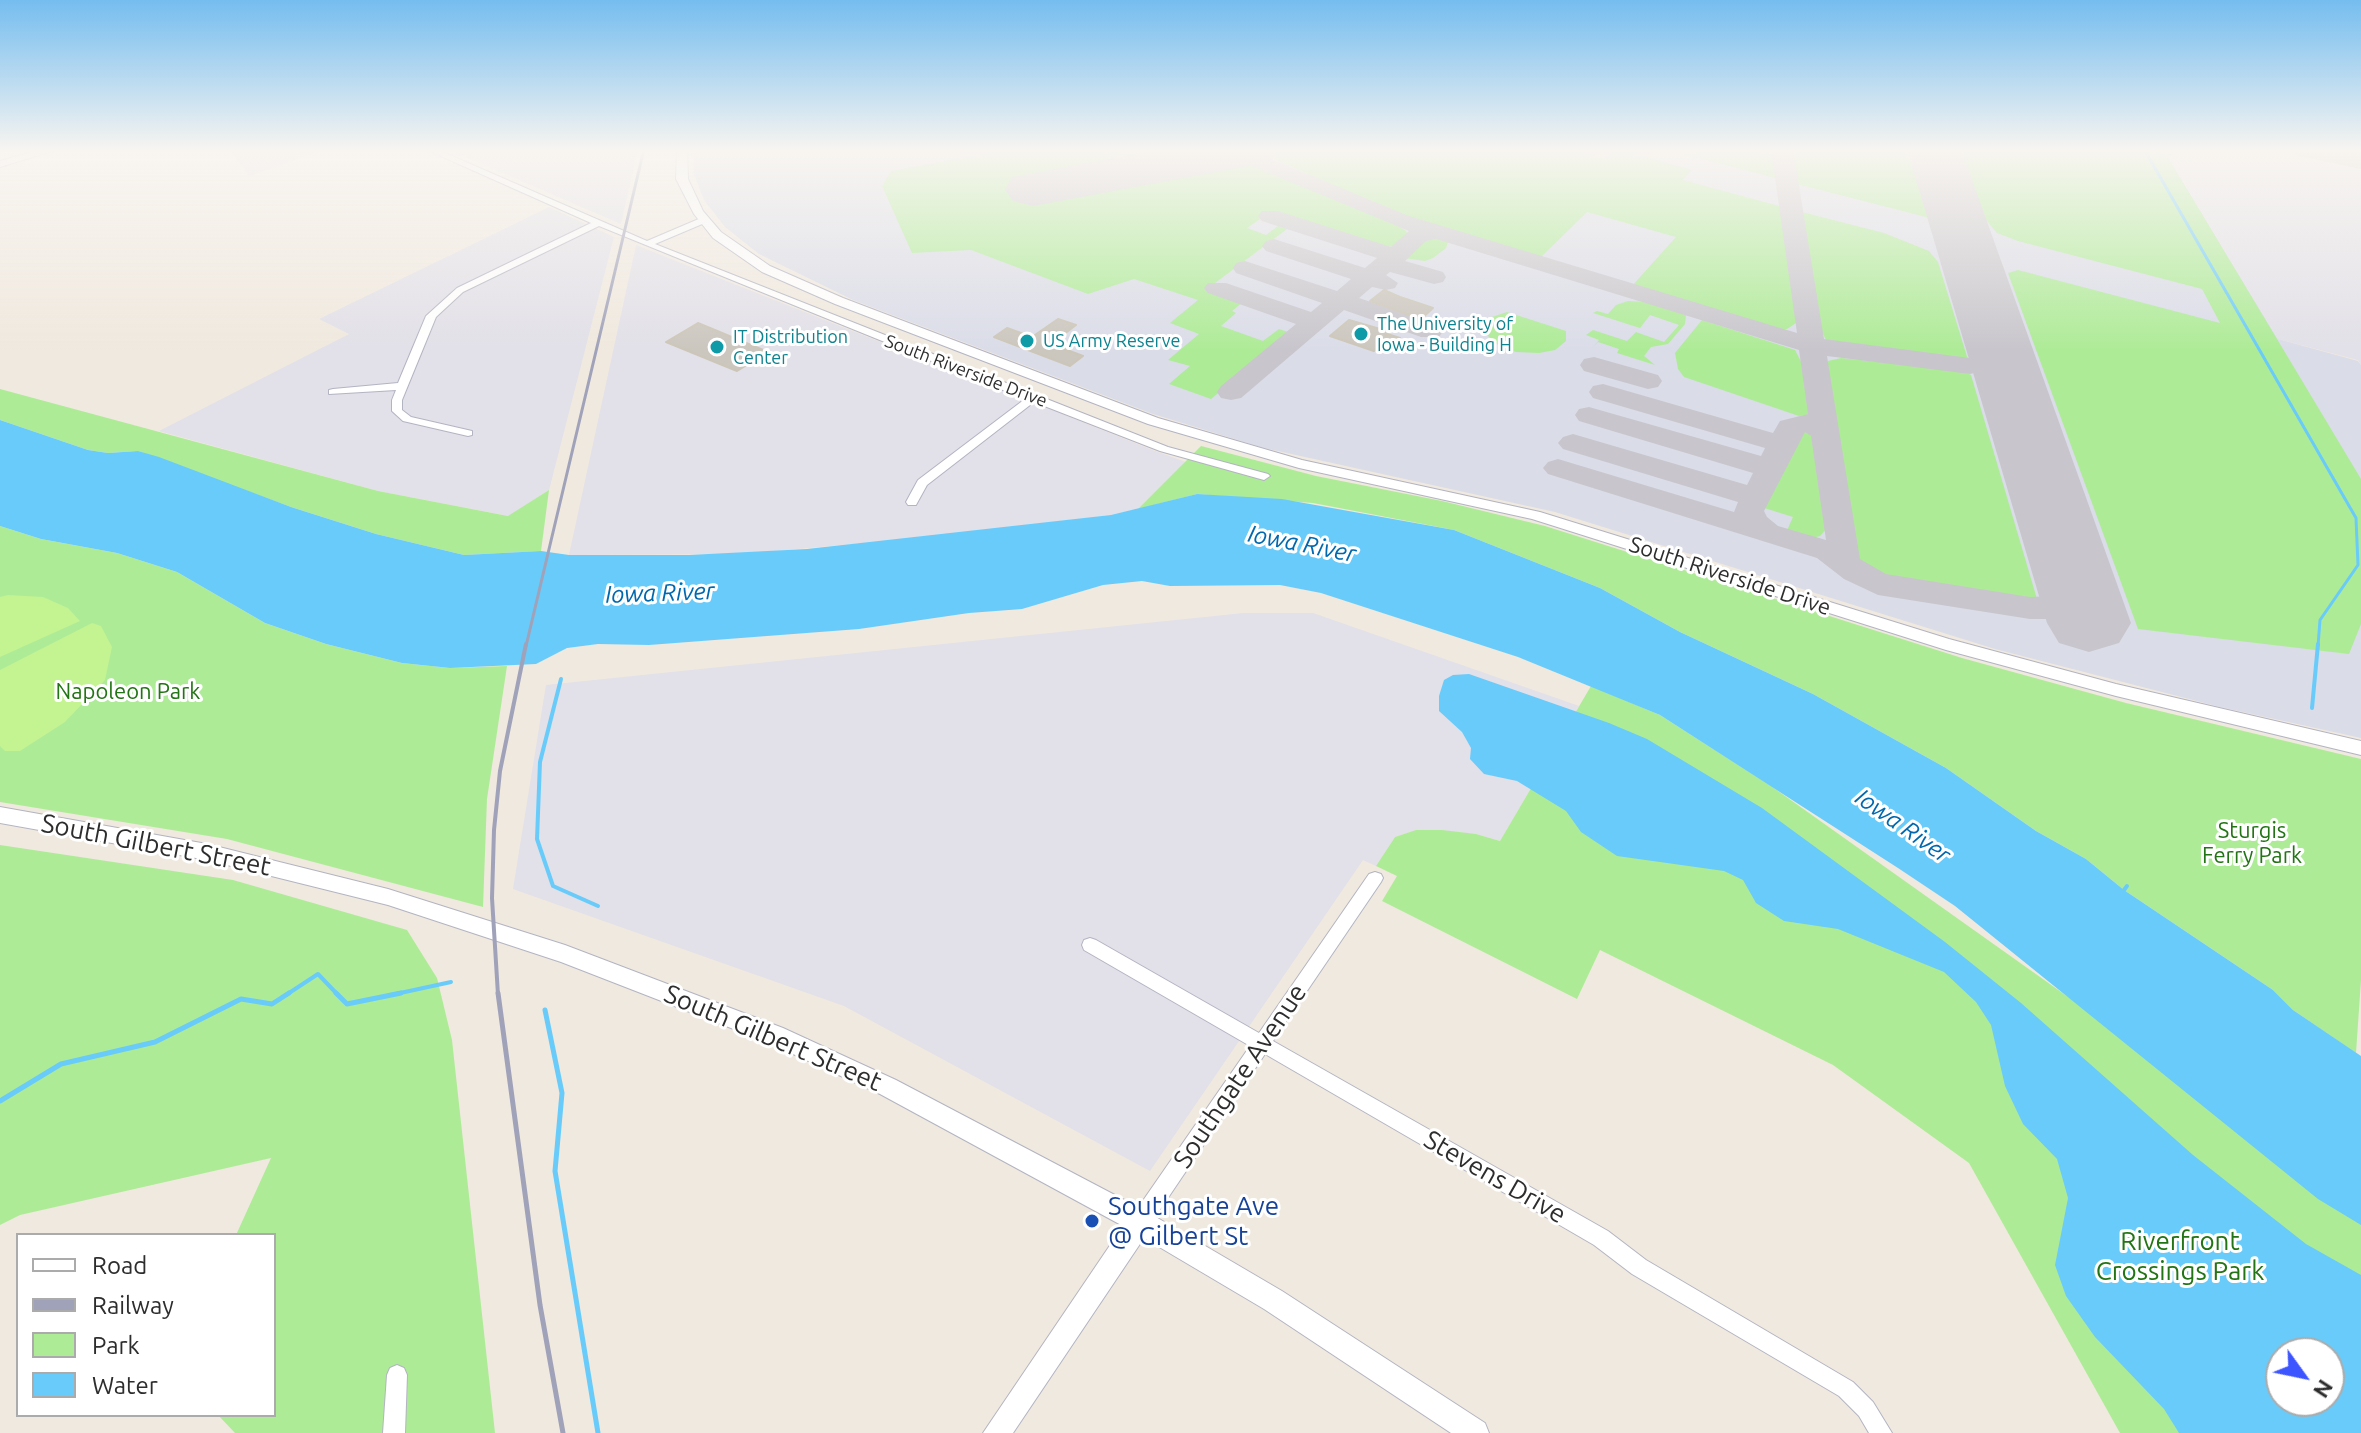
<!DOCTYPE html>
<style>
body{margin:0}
#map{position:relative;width:2361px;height:1433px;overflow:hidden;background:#f0e9df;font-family:Ubuntu,sans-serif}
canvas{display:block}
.legend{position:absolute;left:16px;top:1233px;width:260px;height:184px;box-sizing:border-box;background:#fff;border:2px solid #ababab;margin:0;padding:10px 14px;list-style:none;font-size:24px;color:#2d2d2d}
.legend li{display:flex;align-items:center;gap:16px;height:40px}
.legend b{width:40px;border:2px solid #ababab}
.north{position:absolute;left:2265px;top:1337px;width:80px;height:80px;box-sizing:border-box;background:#fff;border:2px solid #ababab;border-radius:50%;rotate:123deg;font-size:22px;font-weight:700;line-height:32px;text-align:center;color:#2d2d2d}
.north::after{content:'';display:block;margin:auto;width:28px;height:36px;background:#3c55ff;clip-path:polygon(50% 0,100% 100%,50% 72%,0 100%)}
</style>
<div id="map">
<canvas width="2361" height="1433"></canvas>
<ul class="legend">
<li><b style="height:10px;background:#fff"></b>Road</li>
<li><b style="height:10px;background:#a0a2b9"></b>Railway</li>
<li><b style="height:22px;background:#aeeb97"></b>Park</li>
<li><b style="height:22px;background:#69cbfa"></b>Water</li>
</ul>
<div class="north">N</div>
</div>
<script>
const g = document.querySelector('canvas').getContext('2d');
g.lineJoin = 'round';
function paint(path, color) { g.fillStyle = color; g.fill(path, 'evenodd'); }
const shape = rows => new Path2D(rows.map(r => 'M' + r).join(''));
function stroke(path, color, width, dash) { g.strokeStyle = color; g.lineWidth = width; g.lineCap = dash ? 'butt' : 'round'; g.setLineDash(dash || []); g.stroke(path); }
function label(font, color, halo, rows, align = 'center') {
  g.font = font + ' Ubuntu,sans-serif'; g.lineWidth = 6; g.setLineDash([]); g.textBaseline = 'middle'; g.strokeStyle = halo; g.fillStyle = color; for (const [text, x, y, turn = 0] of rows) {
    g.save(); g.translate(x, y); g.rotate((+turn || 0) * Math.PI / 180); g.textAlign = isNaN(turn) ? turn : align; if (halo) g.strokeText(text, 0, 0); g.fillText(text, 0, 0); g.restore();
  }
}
paint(shape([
 [229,149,326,149,249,176],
 [447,149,638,149,621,224],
 [2163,149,2361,149,2361,365,2358,360,2278,339],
 [549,207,614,237,549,490,509,516,378,491,159,431,349,334,319,319],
 [636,245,1155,451,1186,462,1138,509,1111,515,921,538,741,554,569,555],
 [1244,613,1313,613,1579,706,1500,841,1476,834,1416,830,1395,837,1376,866,1363,860,1150,1171,844,1006,513,889,546,685]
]), '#e2e0e8');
paint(shape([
 [693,149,2163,149,2278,339,2358,361,2361,365,2361,738,2220,707,1995,649,1555,512,1264,448,1153,414,853,300,759,254,725,227,704,200,694,175]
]), '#dadce8');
paint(shape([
 [1011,149,1219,149,1016,186,1023,199,1238,161,1265,168,1397,225,1406,231,1408,236,1398,247,1383,246,1272,211,1247,228,1266,235,1278,226,1287,229,1207,289,1243,302,1232,311,1236,313,1221,326,1263,341,1279,329,1291,333,1211,399,1169,384,1190,366,1168,360,1199,334,1170,323,1198,300,1134,279,1088,294,971,250,912,253,882,186,891,171],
 [1289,149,1570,149,1606,159,1617,149,1692,170,1683,180,1783,207,1798,310,1796,323,1787,329,1772,329,1632,286,1676,237,1587,212,1540,258,1398,215,1274,159,1279,151],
 [1664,149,1775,149,1779,179],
 [1788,149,1909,149,1930,218,1793,183],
 [1958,149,2163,149,2361,479,2361,624,2349,654,2138,629,2008,273,2018,270,2220,323,2202,289,2018,241,1997,233,1987,221],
 [1798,211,1884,233,1929,251,1938,262,1968,360,1872,351,1826,340,1816,319],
 [1436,239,1448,242,1446,248,1433,258,1425,261,1404,258,1419,242],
 [1628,301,1645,302,1686,315,1685,324,1668,344,1651,347,1644,356,1655,365,1617,353,1619,349,1598,342,1594,346,1599,340,1586,335,1593,330,1627,341,1636,332,1664,342,1679,325,1650,315,1640,328,1593,313,1597,311,1608,314,1616,305],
 [1507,312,1566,331,1566,341,1555,350,1539,353,1516,352,1499,346,1487,335,1486,325,1492,317],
 [1702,320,1795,350,1806,371,1811,414,1799,416,1684,377,1678,369,1675,353],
 [1841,358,1962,371,1971,375,2037,599,2021,600,1893,579,1874,574,1857,560,1849,538,1825,382,1828,361],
 [0,389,378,491,508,516,549,490,541,551,464,555,376,534,291,507,138,451,108,453,88,450,0,420],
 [1801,429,1811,429,1815,434,1828,527,1820,536,1808,539,1785,535,1793,517,1761,507],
 [1201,446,1316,476,1442,501,1545,526,1962,658,2126,703,2361,759,2361,980,2356,1053,2293,1010,2273,990,2124,890,2086,859,2036,831,1946,768,1813,694,1680,632,1600,588,1454,530,1313,503,1197,494,1138,509],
 [0,526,41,539,117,553,177,572,265,623,326,644,402,663,450,668,507,666,487,799,483,907,227,839,0,802],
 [1591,686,1660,715,1771,786,2071,999,2361,1216,2361,1433,2120,1433,1969,1163,1833,1065,1600,950,1577,999,1382,901,1397,876,1376,866,1395,837,1416,830,1442,830,1476,834,1500,841],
 [2281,1353,2329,1353,2329,1401,2281,1401],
 [0,845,233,880,407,930,437,978,452,1040,495,1433,235,1433,218,1415,274,1415,274,1235,236,1235,271,1158,20,1215,0,1225]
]), '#aeeb97');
paint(shape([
 [8,595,43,597,68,608,80,621,0,657,0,597],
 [92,623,101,626,112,647,105,680,65,722,20,751,5,751,0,746,0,670]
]), '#c4f392');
paint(shape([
 [0,420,88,450,108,453,138,451,159,457,291,507,376,534,464,555,541,551,569,555,689,555,807,549,1111,515,1197,494,1282,499,1454,530,1600,588,1680,632,1813,694,1946,768,2036,831,2086,859,2124,890,2273,990,2293,1010,2361,1056,2361,1225,2318,1199,1955,906,1898,868,1660,715,1518,657,1321,593,1280,585,1170,586,1142,581,1103,585,1022,609,969,613,859,629,649,645,598,644,567,648,536,664,450,668,402,663,326,644,265,623,177,572,117,553,41,539,0,526],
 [1469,674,1609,723,1647,739,1762,808,1945,942,2021,1003,2193,1155,2306,1244,2361,1275,2361,1433,2179,1433,2164,1409,2095,1337,2066,1296,2055,1265,2068,1198,2057,1159,2023,1124,2005,1086,1991,1025,1976,1002,1944,972,1838,929,1784,921,1756,903,1743,880,1724,871,1617,856,1581,832,1566,811,1517,781,1484,774,1470,759,1471,748,1462,732,1439,711,1439,696,1444,680,1453,675],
 [2281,1353,2329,1353,2329,1401,2281,1401]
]), '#69cbfa');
stroke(shape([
 [2144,149,2356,518,2358,565,2320,620,2318,646]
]), '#69cbfa', 3);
stroke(shape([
 [561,679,540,762,537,839,553,886,598,906],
 [2312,708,2318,644],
 [2124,890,2127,886],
 [286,995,318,974,338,995],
 [391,995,451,982]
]), '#69cbfa', 4);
stroke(shape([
 [336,993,347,1004,401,993],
 [545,1010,562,1093,555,1171,598,1433],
 [0,1101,61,1064,155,1042,241,999,272,1004,289,993]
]), '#69cbfa', 5);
paint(shape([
 [1771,149,1793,149,1824,339,1970,358,1985,354,1990,341,2008,341,2012,347,2007,364,1970,374,1827,356,1860,559,1886,574,2030,597,2053,596,2060,591,2065,576,2077,573,2089,576,2093,584,2092,596,2077,612,2051,619,2030,619,1878,595,1844,579,1817,558,1548,474,1543,468,1548,462,1558,459,1734,512,1738,502,1563,449,1558,443,1563,437,1573,434,1747,485,1753,473,1579,421,1575,415,1579,409,1589,407,1761,456,1765,448,1593,398,1589,392,1593,386,1603,384,1773,433,1780,421,1808,414,1799,350,1436,239,1426,241,1405,261,1443,272,1446,277,1443,282,1434,284,1390,272,1386,275,1398,283,1395,288,1386,290,1372,287,1359,298,1439,325,1443,331,1439,337,1421,337,1344,310,1241,398,1231,400,1221,398,1217,392,1221,386,1296,324,1208,293,1204,288,1208,283,1226,283,1311,312,1322,303,1236,273,1233,268,1236,263,1245,261,1337,291,1351,279,1266,251,1262,246,1266,241,1274,239,1365,268,1377,258,1262,221,1258,216,1262,211,1278,211,1391,247,1409,231,1252,166,1215,164,1137,178,1126,171,1137,164,1215,150,1256,153,1409,216,1797,333,1771,149],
 [1805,432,1811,436,1826,540,1778,526,1767,517,1764,511,1805,432],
 [1594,357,1658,375,1662,381,1658,387,1648,389,1584,371,1580,365,1584,359,1594,357]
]), '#c8c6cc');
paint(shape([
 [1162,149,1280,149,1272,160,1253,165,1033,206,1013,201,1005,189,1013,177,1162,149],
 [1907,149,1961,149,2131,623,2119,643,2089,652,2059,643,2047,623,1907,149]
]), '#c8c6cc');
const building = shape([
 [2296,149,2361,149,2361,168,2296,154,2296,149],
 [1384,290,1400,297,1433,308,1421,319,1370,301,1384,290],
 [1058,319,1076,325,1051,344,1083,356,1070,366,994,337,1007,328,1032,337,1058,319],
 [1349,320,1387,331,1384,333,1400,338,1386,350,1378,347,1374,351,1330,336,1349,320],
 [698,323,768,352,737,371,666,342,698,323]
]);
paint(building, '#cbc6be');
stroke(building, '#ccc6b8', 2);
const street = shape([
 [425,149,436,149,647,241,701,218,707,218,707,222,655,244,1168,447,1268,474,1270,476,1264,480,1160,451,1034,402,927,485,916,505,908,505,906,502,918,480,1025,399,599,226,463,292,436,317,402,400,402,410,411,417,472,431,472,435,468,436,403,421,392,411,392,400,396,390,329,394,329,390,333,389,398,383,426,316,457,288,591,223,425,149],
 [1375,872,1381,874,1383,878,1381,882,1273,1041,1608,1231,1646,1260,1853,1382,1873,1402,1892,1433,1869,1433,1859,1416,1839,1396,1632,1274,1594,1245,1265,1054,1147,1229,1140,1231,1133,1229,1130,1222,1133,1215,1250,1046,1084,950,1082,945,1084,940,1090,938,1096,940,1259,1033,1369,874,1375,872],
 [397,1365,404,1368,407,1375,405,1433,383,1433,387,1375,390,1368,397,1365]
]);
const secondary = shape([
 [42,149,59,149,0,167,0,161,42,149],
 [677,149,687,149,688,179,703,211,721,232,770,266,843,298,1158,418,1302,460,1540,512,1949,639,2116,684,2361,741,2361,755,2116,696,1946,650,1532,519,1299,468,1148,424,835,304,762,272,713,238,694,214,676,179,677,149],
 [0,807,207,844,388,889,565,945,783,1028,896,1080,1149,1213,1282,1291,1485,1423,1489,1433,1451,1433,1264,1309,1144,1238,1013,1433,983,1433,1123,1226,880,1094,767,1042,561,962,388,905,207,860,0,823,0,807]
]);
stroke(street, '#b3b4c2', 2);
stroke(secondary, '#b3b4c2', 2);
paint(street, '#fff');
paint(secondary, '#fff');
stroke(shape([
 [526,646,644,149]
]), '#a0a2b9', 3);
stroke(shape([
 [498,995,492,898,494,830,500,771,526,644]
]), '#a0a2b9', 4);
stroke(shape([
 [498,993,540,1305,563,1433]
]), '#a0a2b9', 5);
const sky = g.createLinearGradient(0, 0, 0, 350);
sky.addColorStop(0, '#75bdef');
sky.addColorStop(0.43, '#f8f5f1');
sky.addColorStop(1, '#f8f5f100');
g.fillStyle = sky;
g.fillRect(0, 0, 2361, 350);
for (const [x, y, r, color] of [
 [1361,334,8,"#0f9aa8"],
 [1027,341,8,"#0f9aa8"],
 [717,347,8,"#0f9aa8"],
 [1092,1221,8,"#1a4fb4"]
]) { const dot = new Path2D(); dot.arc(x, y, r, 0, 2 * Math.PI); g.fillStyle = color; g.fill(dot); stroke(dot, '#fff', 3); }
label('18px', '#0d838f', '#fff', [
 ["The University of",1377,324],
 ["Iowa - Building H",1377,345],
 ["IT Distribution",733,337],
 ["Center",733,358],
 ["US Army Reserve",1043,341]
], 'left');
label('18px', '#2d2d2d', '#fff', [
 ["South Riverside Drive",966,371,21]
]);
label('22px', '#2d2d2d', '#fff', [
 ["South Riverside Drive",1730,576,18]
]);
label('22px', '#227414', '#fff', [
 ["Napoleon Park",128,692],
 ["Sturgis",2252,831],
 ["Ferry Park",2252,856]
]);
label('italic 24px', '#0068ae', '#fff', [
 ["Iowa River",1302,544,11],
 ["Iowa River",660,593,-2],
 ["Iowa River",1903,826,35]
]);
label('26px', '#2d2d2d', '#fff', [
 ["South Gilbert Street",156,845,11],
 ["South Gilbert Street",773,1038,23],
 ["Southgate Avenue",1240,1076,-56],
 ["Stevens Drive",1495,1177,30]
]);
label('26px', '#164399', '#fff', [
 ["Southgate Ave",1108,1206],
 ["@ Gilbert St",1108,1236]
], 'left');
label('26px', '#227414', '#fff', [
 ["Riverfront",2180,1241],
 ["Crossings Park",2180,1271]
]);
</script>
